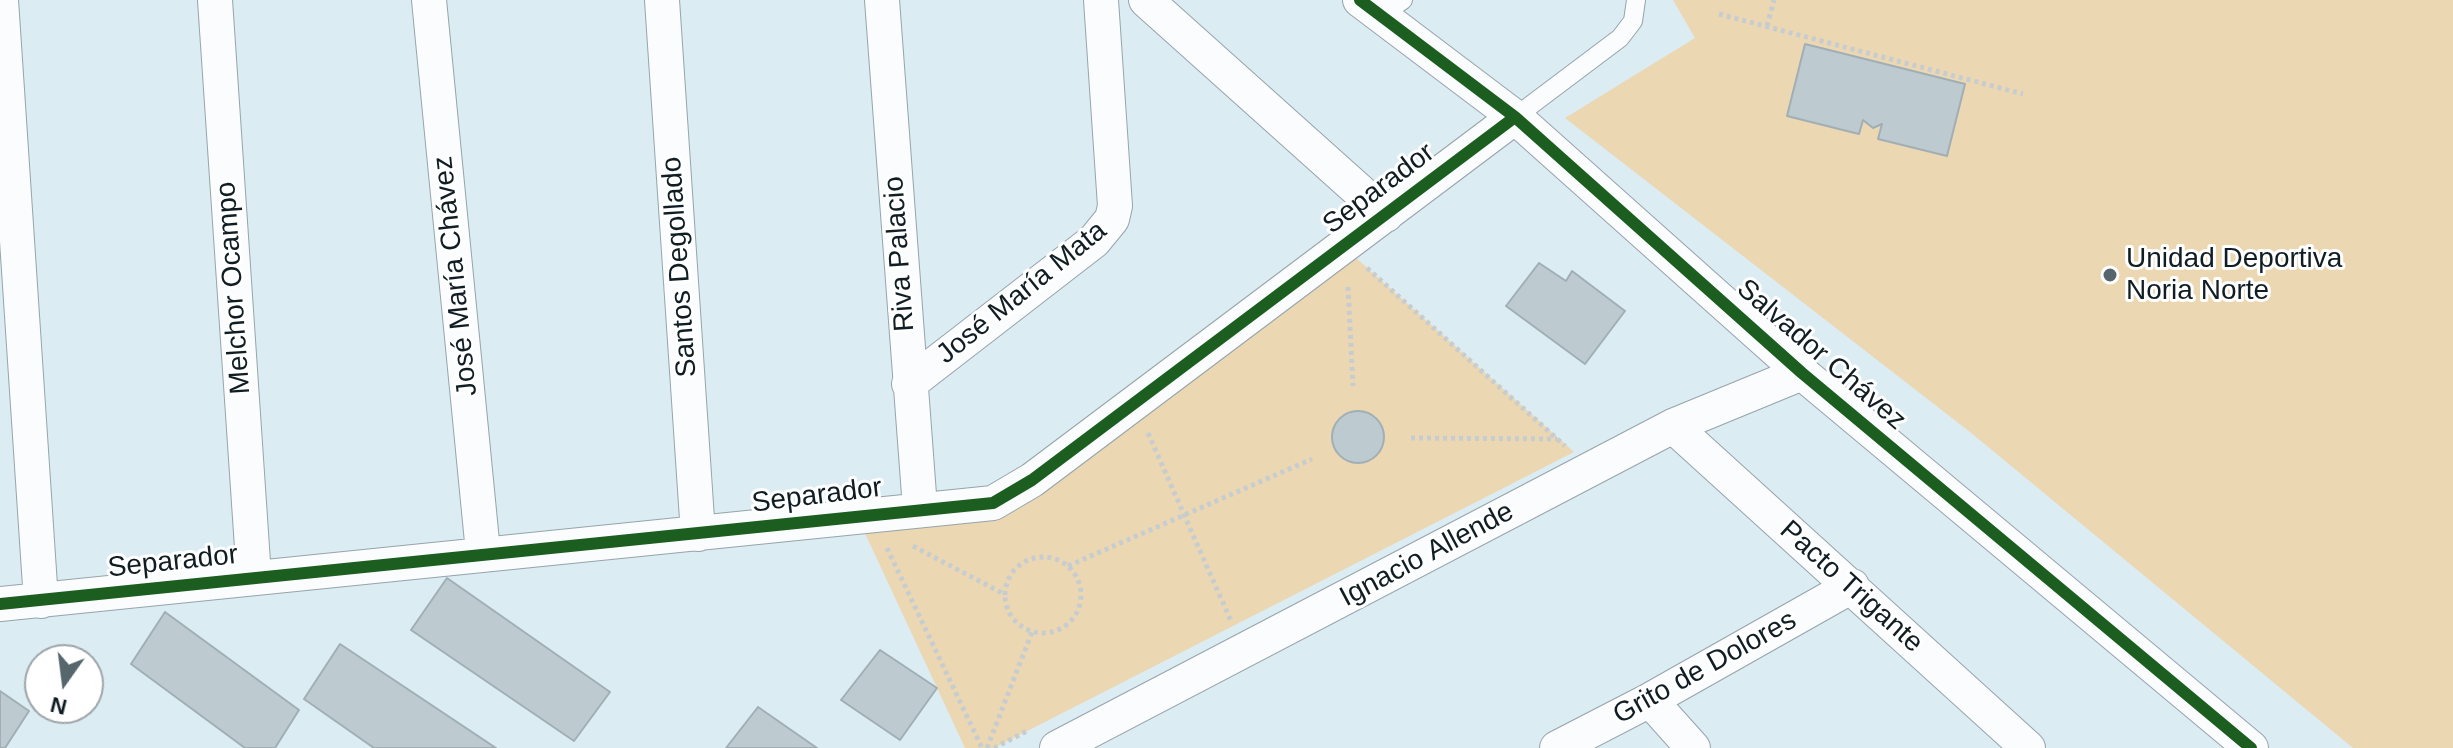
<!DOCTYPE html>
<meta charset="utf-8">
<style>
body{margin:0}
#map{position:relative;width:2453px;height:748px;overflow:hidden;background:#dbecf3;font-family:Helvetica,sans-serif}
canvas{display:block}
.north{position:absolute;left:24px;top:644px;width:80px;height:80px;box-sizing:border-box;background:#fff;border:2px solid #9fa5a7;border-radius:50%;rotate:194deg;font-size:22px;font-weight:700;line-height:32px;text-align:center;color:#101e24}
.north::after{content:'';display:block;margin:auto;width:28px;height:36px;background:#57666c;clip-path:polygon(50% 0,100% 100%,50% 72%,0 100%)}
</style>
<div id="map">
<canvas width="2453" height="748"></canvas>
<div class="north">N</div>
</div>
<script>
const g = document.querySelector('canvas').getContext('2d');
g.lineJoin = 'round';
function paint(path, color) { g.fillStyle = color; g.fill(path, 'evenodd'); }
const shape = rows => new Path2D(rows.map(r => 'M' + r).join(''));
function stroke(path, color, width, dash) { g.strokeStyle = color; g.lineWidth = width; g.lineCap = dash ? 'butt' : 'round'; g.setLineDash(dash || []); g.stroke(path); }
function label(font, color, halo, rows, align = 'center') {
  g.font = font + ' Helvetica,sans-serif'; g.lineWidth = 6; g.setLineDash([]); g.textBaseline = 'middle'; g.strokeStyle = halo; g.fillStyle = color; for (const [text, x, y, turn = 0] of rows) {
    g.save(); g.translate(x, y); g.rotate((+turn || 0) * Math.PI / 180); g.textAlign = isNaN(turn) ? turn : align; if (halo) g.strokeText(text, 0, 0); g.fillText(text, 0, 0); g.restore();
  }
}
paint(shape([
 [1673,0,2453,0,2453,748,2353,748,1970,432,1565,118,1695,38],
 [1346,249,1574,452,994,748,965,748,863,529,995,516]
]), '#ecd7b3');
const building = shape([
 [1805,44,1965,84,1947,156,1878,139,1882,124,1873,128,1863,120,1859,134,1787,116,1805,44],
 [1539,263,1566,281,1572,271,1625,311,1585,364,1506,306,1539,263],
 '1332 437a26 26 0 1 1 52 0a26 26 0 1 1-52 0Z',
 [447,578,610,692,574,741,411,630,447,578],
 [165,612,299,710,275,748,245,748,131,664,165,612],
 [340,644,496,748,374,748,304,699,340,644],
 [880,650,937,688,900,740,841,700,880,650],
 [0,691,29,711,5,748,0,748,0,691],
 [758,707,817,748,726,748,758,707]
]);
paint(building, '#bdcbd1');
stroke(building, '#a1afb5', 2);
const service = shape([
 [1379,17,1403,0],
 [1515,117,1620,38,1633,21,1636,0]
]);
const minor = shape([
 [1,0,41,601],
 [215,0,254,577],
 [429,0,483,552],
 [662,0,698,534],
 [882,0,920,508],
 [1146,0,1386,215],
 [1360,0,1515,117,1802,373,2251,748],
 [909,384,1094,241,1112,219,1115,206,1101,0],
 [1673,426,2028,748],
 [0,604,993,503,1032,480,1515,117],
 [1650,700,1693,748],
 [1057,748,1673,426,1802,373],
 [1557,748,1650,700,1852,586]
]);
stroke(service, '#96a4ab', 20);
stroke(minor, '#96a4ab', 36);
stroke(shape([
 [1719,14,2023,94],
 [1767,26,1774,0],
 [1367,268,1565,446],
 [1348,287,1353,386],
 [1148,433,1231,621],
 [1411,438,1557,439],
 [913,546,1004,594],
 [887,548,982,748],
 '1005 595a38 38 0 1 1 76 0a38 38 0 1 1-76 0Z',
 [1068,566,1312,459],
 [987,748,1032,632],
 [994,748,1027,731]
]), '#c7cdcf', 5, [4, 4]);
stroke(service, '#fafcfd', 18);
stroke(minor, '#fafcfd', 34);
stroke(shape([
 [1360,0,1515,117,1802,373,2251,748],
 [0,604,993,503,1032,480,1515,117]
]), '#1b5e20', 12);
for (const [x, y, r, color] of [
 [2110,275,8,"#57666c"]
]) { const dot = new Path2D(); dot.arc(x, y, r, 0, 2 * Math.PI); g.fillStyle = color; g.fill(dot); stroke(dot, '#fff', 3); }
label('28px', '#101e24', '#fff', [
 ["Separador",1379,189,-37],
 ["Riva Palacio",900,254,-94],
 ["Santos Degollado",680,267,-94],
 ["José María Chávez",456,276,-96],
 ["Melchor Ocampo",234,288,-94],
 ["José María Mata",1022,293,-39],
 ["Salvador Chávez",1821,355,41],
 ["Separador",817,496,-7],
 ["Ignacio Allende",1427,555,-28],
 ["Separador",173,562,-6],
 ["Pacto Trigante",1851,587,42],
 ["Grito de Dolores",1705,668,-29]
]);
label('28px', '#101e24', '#fff', [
 ["Unidad Deportiva",2126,259],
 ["Noria Norte",2126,291]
], 'left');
</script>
